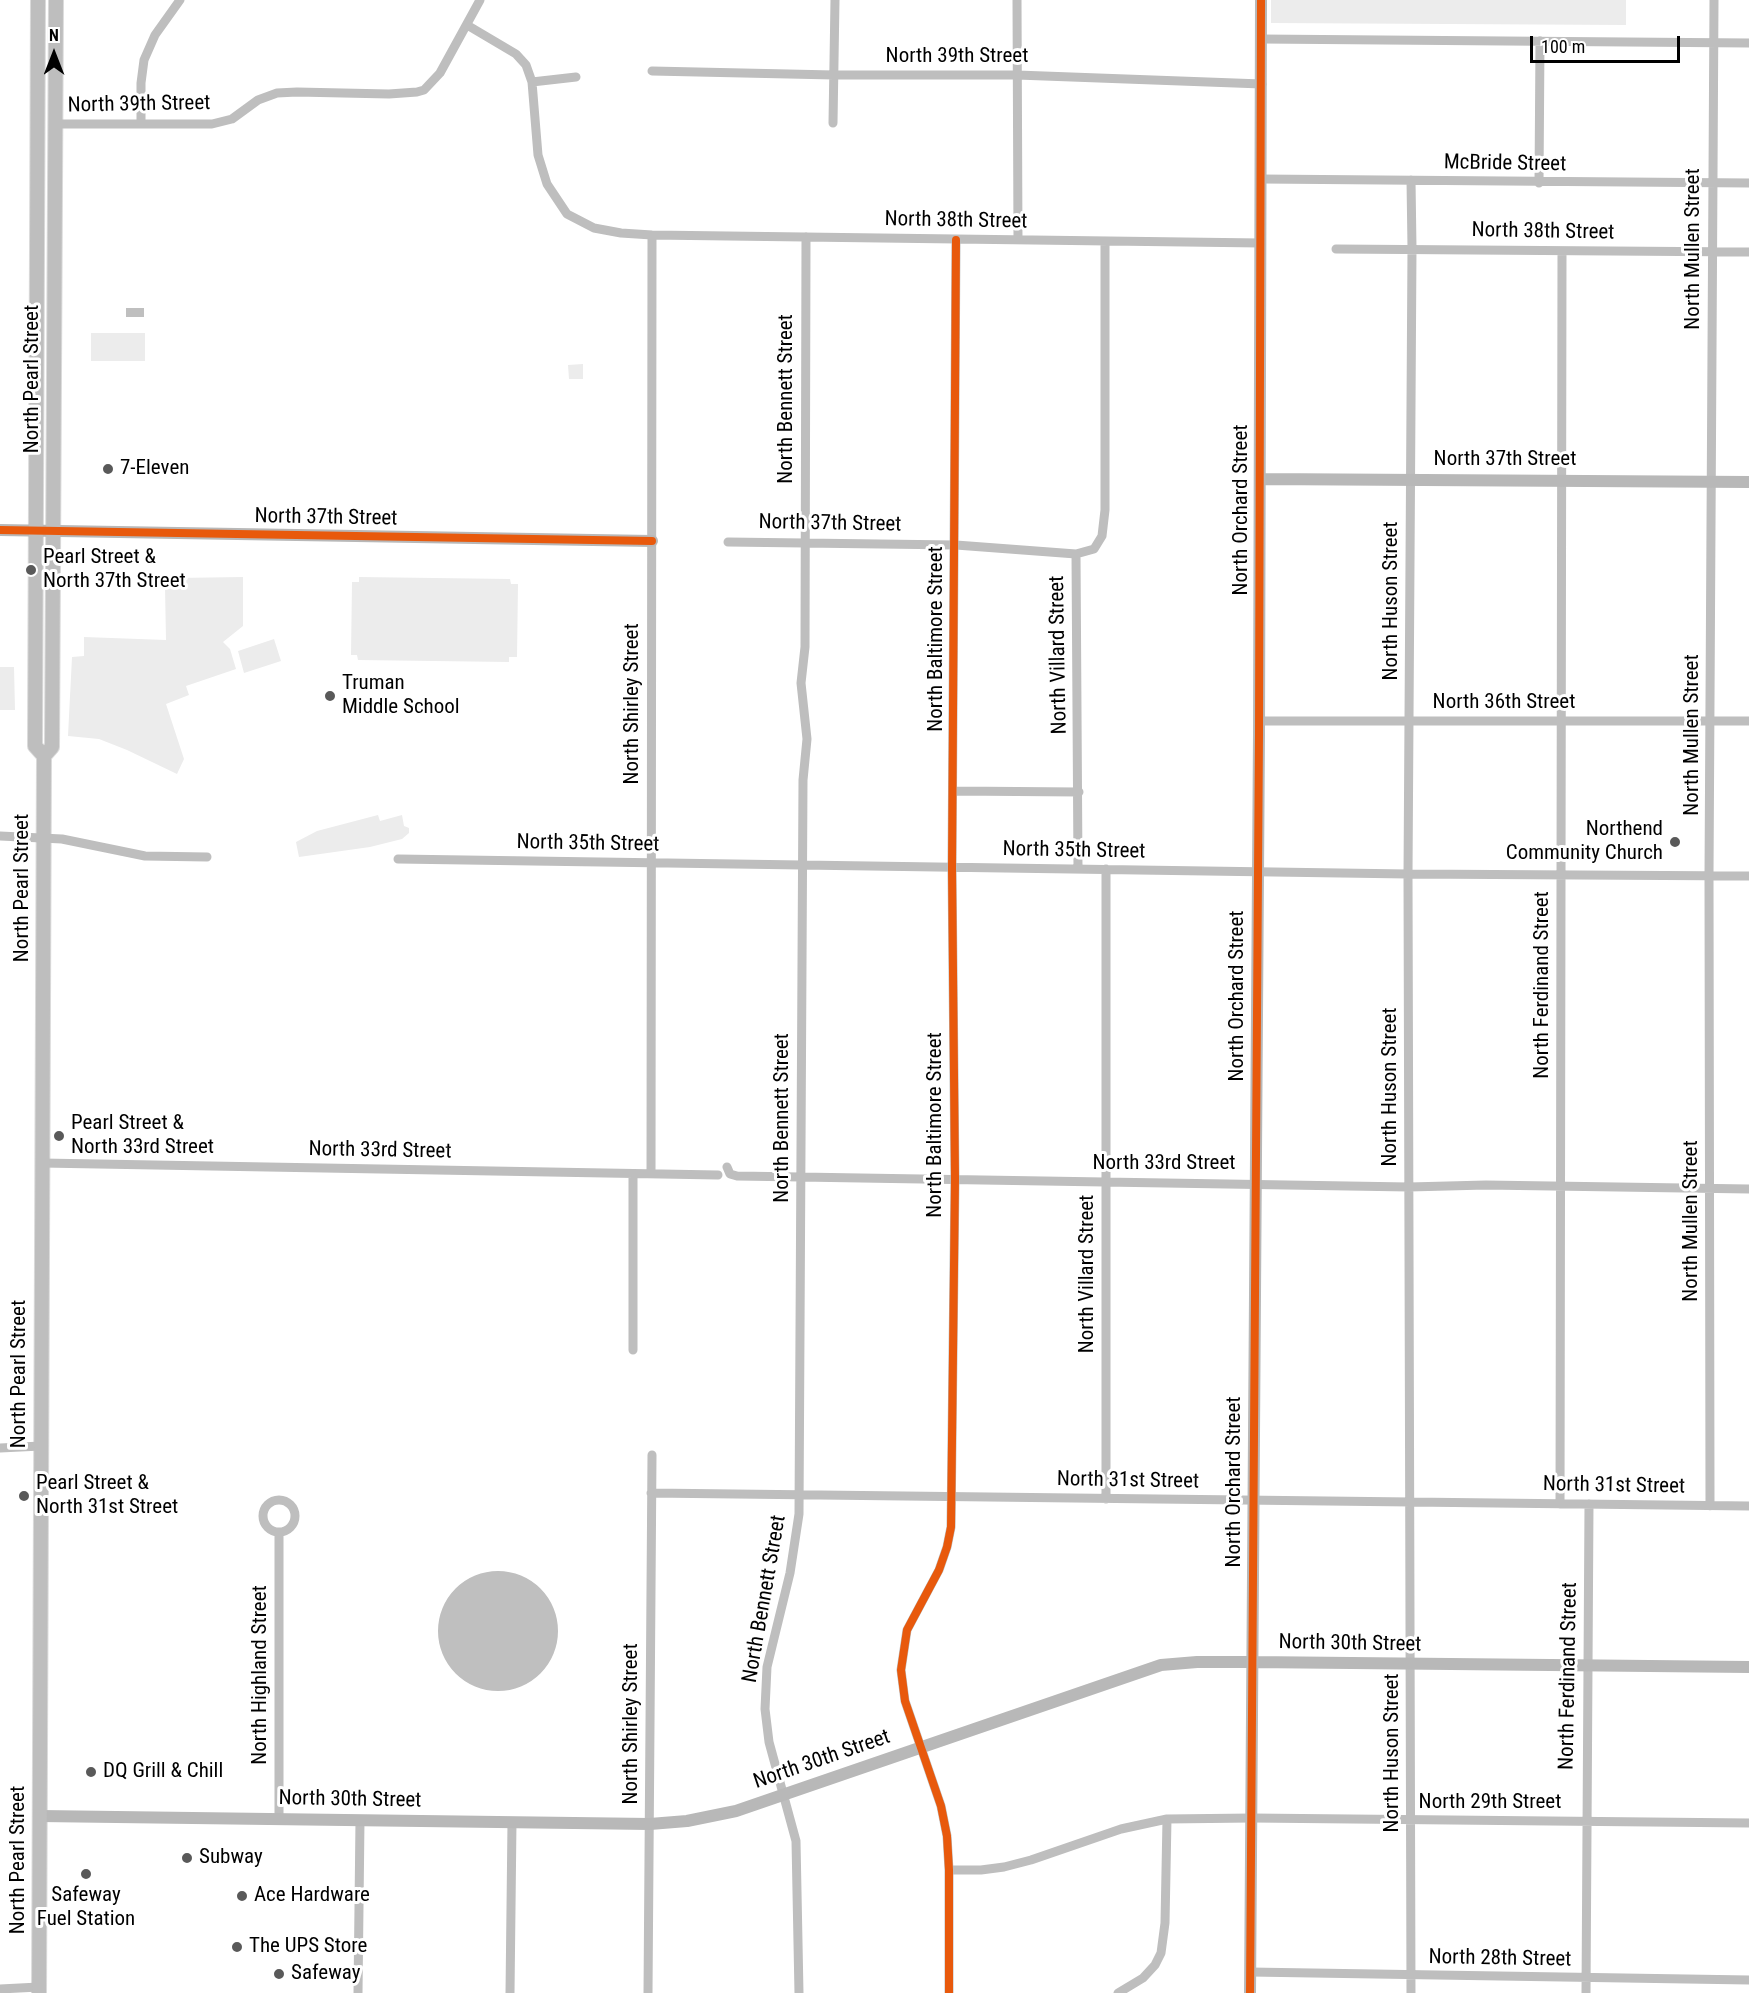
<!DOCTYPE html>
<style>
body{margin:0}
#map{position:relative;width:1749px;height:1993px;overflow:hidden;background:#fff;font-family:"Roboto Condensed",sans-serif}
canvas{display:block}
.north{position:absolute;left:24px;top:24px;width:60px;height:60px;-webkit-text-stroke:4px #fff;paint-order:stroke;rotate:0deg;font-size:16px;font-weight:700;line-height:24px;text-align:center;color:#000}
.north::after{content:'';display:block;margin:auto;width:21px;height:27px;background:#000;clip-path:polygon(50% 0,100% 100%,50% 72%,0 100%)}
.scale{position:absolute;left:1530px;top:36px;width:150px;height:27px;box-sizing:border-box;border:3px solid #000;border-top:0;padding-left:8px;font-size:18px;line-height:21px;white-space:nowrap;color:#000;-webkit-text-stroke:4px #fff;paint-order:stroke}
</style>
<div id="map">
<canvas width="1749" height="1993"></canvas>
<div class="north">N</div>
<div class="scale">100 m</div>
</div>
<script>
const g = document.querySelector('canvas').getContext('2d');
g.lineJoin = 'round';
function paint(path, color) { g.fillStyle = color; g.fill(path, 'evenodd'); }
const shape = rows => new Path2D(rows.map(r => 'M' + r).join(''));
function stroke(path, color, width, dash) { g.strokeStyle = color; g.lineWidth = width; g.lineCap = dash ? 'butt' : 'round'; g.setLineDash(dash || []); g.stroke(path); }
function label(font, color, halo, rows, align = 'center') {
  g.font = font + ' "Roboto Condensed",sans-serif'; g.lineWidth = 6; g.setLineDash([]); g.textBaseline = 'middle'; g.strokeStyle = halo; g.fillStyle = color; for (const [text, x, y, turn = 0] of rows) {
    g.save(); g.translate(x, y); g.rotate((+turn || 0) * Math.PI / 180); g.textAlign = isNaN(turn) ? turn : align; if (halo) g.strokeText(text, 0, 0); g.fillText(text, 0, 0); g.restore();
  }
}
paint(shape([
 [1271,0,1626,0,1626,25,1271,23],
 [91,333,145,333,145,361,91,361],
 [583,364,583,379,569,379,568,365],
 [243,577,243,626,223,642,230,649,236,669,186,686,189,695,166,704,184,759,177,774,127,750,99,739,68,736,72,657,84,656,84,637,166,640,165,587,168,582,176,578],
 [359,577,510,579,511,584,518,584,517,657,509,657,509,662,358,660,357,655,351,655,352,582,359,582],
 [274,639,281,661,244,673,238,651],
 [0,667,14,667,15,710,0,710],
 [378,815,380,821,402,815,404,826,409,828,409,833,402,839,370,847,299,857,296,842,317,831]
]), '#ececec');
paint(shape([
 [126,308,144,308,144,317,126,317],
 '438 1631a60 60 0 1 1 120 0a60 60 0 1 1-120 0Z'
]), '#bfbfbf');
const primary = shape([
 [38,0,35,746,44,756],
 [39,1993,44,756,52,747,56,0]
]);
stroke(primary, '#dbdbdb', 16);
stroke(shape([
 [1017,0,1018,240],
 [467,25,516,54,526,65,532,82,538,155,547,184,567,214,594,228,621,233,652,235,1261,243],
 [1261,39,1749,43],
 [652,71,834,75,1017,75,1262,84],
 [532,82,576,77],
 [833,123,835,0],
 [56,124,212,124,232,119,258,100,277,93,297,92,389,94,417,92,424,90,440,73,480,0],
 [141,124,141,83,144,60,155,35,180,0],
 [1261,179,1749,183],
 [1411,180,1412,248,1408,874,1411,1993],
 [1539,183,1540,41],
 [1336,249,1749,252],
 [728,542,956,545,1076,554,1094,549,1102,536,1105,510,1105,242],
 [1076,554,1078,869],
 [1259,721,1749,721],
 [954,791,1079,792],
 [0,836,62,839,145,856,207,857],
 [398,859,1408,874,1749,876],
 [1106,869,1106,1499],
 [42,1163,718,1175],
 [727,1167,730,1174,737,1176,800,1177,1409,1187,1486,1185,1749,1189],
 [651,1174,652,235],
 [633,1350,633,1174],
 [0,1448,41,1446],
 [651,1493,1749,1506],
 '263 1516a16 16 0 1 1 32 0a16 16 0 1 1-32 0Z',
 [1560,1504,1562,251],
 [1710,1506,1709,876,1714,0],
 [279,1818,279,1532],
 [949,1870,981,1870,1004,1867,1031,1860,1121,1829,1167,1819,1252,1818,1749,1823],
 [1250,1972,1749,1980],
 [0,1989,39,1987],
 [358,1993,360,1820],
 [510,1993,512,1822],
 [648,1993,652,1455],
 [799,1993,796,1841,769,1742,765,1709,767,1667,790,1573,799,1514,803,780,807,739,801,683,805,647,806,237],
 [949,1993,949,1870,947,1836,941,1806,905,1701,901,1670,907,1630,939,1570,947,1547,951,1527,955,1179,952,868,956,240],
 [1118,1993,1143,1978,1155,1965,1161,1953,1165,1923,1167,1819],
 [1586,1993,1589,1504]
]), '#bebebe', 9);
stroke(shape([
 [1260,479,1749,482],
 [0,530,652,541],
 [40,1816,650,1824,687,1821,736,1811,1161,1665,1197,1662,1252,1662,1749,1667],
 [1250,1993,1259,734,1261,0]
]), '#b8b8b8', 12);
stroke(primary, '#bebebe', 14);
stroke(shape([
 [0,530,652,541],
 [949,1993,949,1870,947,1836,941,1806,905,1701,901,1670,907,1630,939,1570,947,1547,951,1527,955,1179,952,868,956,240],
 [1250,1993,1259,734,1261,0]
]), '#e8590c', 8);
for (const [x, y, r, color] of [
 [108,469,6,"#595959"],
 [31,570,6,"#595959"],
 [330,696,6,"#595959"],
 [1675,842,6,"#595959"],
 [59,1136,6,"#595959"],
 [24,1496,6,"#595959"],
 [91,1772,6,"#595959"],
 [187,1858,6,"#595959"],
 [86,1874,6,"#595959"],
 [242,1896,6,"#595959"],
 [237,1947,6,"#595959"],
 [279,1974,6,"#595959"]
]) { const dot = new Path2D(); dot.arc(x, y, r, 0, 2 * Math.PI); g.fillStyle = color; g.fill(dot); stroke(dot, '#fff', 2); }
label('21px', '#000', '#fff', [
 ["North 39th Street",957,57],
 ["North 39th Street",139,105,-1],
 ["McBride Street",1505,164,1],
 ["North 38th Street",956,221,1],
 ["North 38th Street",1543,232,1],
 ["North Mullen Street",1694,249,-90],
 ["North Pearl Street",33,379,-90],
 ["North Bennett Street",787,399,-90],
 ["North 37th Street",1505,460],
 ["North Orchard Street",1242,510,-90],
 ["North 37th Street",326,518,1],
 ["North 37th Street",830,524,1],
 ["North Huson Street",1392,601,-90],
 ["North Baltimore Street",937,639,-90],
 ["North Villard Street",1059,655,-91],
 ["North 36th Street",1504,703],
 ["North Shirley Street",633,704,-90],
 ["North Mullen Street",1693,735,-90],
 ["North 35th Street",588,844,1],
 ["North 35th Street",1074,851,1],
 ["North Pearl Street",23,888,-90],
 ["North Ferdinand Street",1543,985,-90],
 ["North Orchard Street",1238,996,-90],
 ["North Huson Street",1391,1087,-90],
 ["North Bennett Street",783,1118,-90],
 ["North Baltimore Street",936,1125,-90],
 ["North 33rd Street",380,1151,1],
 ["North 33rd Street",1164,1164],
 ["North Mullen Street",1692,1221,-90],
 ["North Villard Street",1088,1274,-90],
 ["North Pearl Street",20,1374,-90],
 ["North 31st Street",1128,1481,1],
 ["North Orchard Street",1235,1482,-90],
 ["North 31st Street",1614,1486,1],
 ["North Bennett Street",765,1599,-80],
 ["North 30th Street",1350,1644,1],
 ["North Highland Street",261,1675,-90],
 ["North Ferdinand Street",1569,1676,-89],
 ["North Shirley Street",632,1724,-90],
 ["North Huson Street",1393,1753,-90],
 ["North 30th Street",822,1760,-19],
 ["North 30th Street",350,1800,1],
 ["North 29th Street",1490,1803],
 ["North Pearl Street",19,1860,-90],
 ["North 28th Street",1500,1959,1]
]);
label('21px', '#000', '#fff', [
 ["7-Eleven",120,469],
 ["Pearl Street &",43,558],
 ["North 37th Street",43,582],
 ["Truman",342,684],
 ["Middle School",342,708],
 ["Northend",1663,830,"right"],
 ["Community Church",1663,854,"right"],
 ["Pearl Street &",71,1124],
 ["North 33rd Street",71,1148],
 ["Pearl Street &",36,1484],
 ["North 31st Street",36,1508],
 ["DQ Grill & Chill",103,1772],
 ["Subway",199,1858],
 ["Safeway",86,1896,"center"],
 ["Fuel Station",86,1920,"center"],
 ["Ace Hardware",254,1896],
 ["The UPS Store",249,1947],
 ["Safeway",291,1974]
], 'left');
</script>
